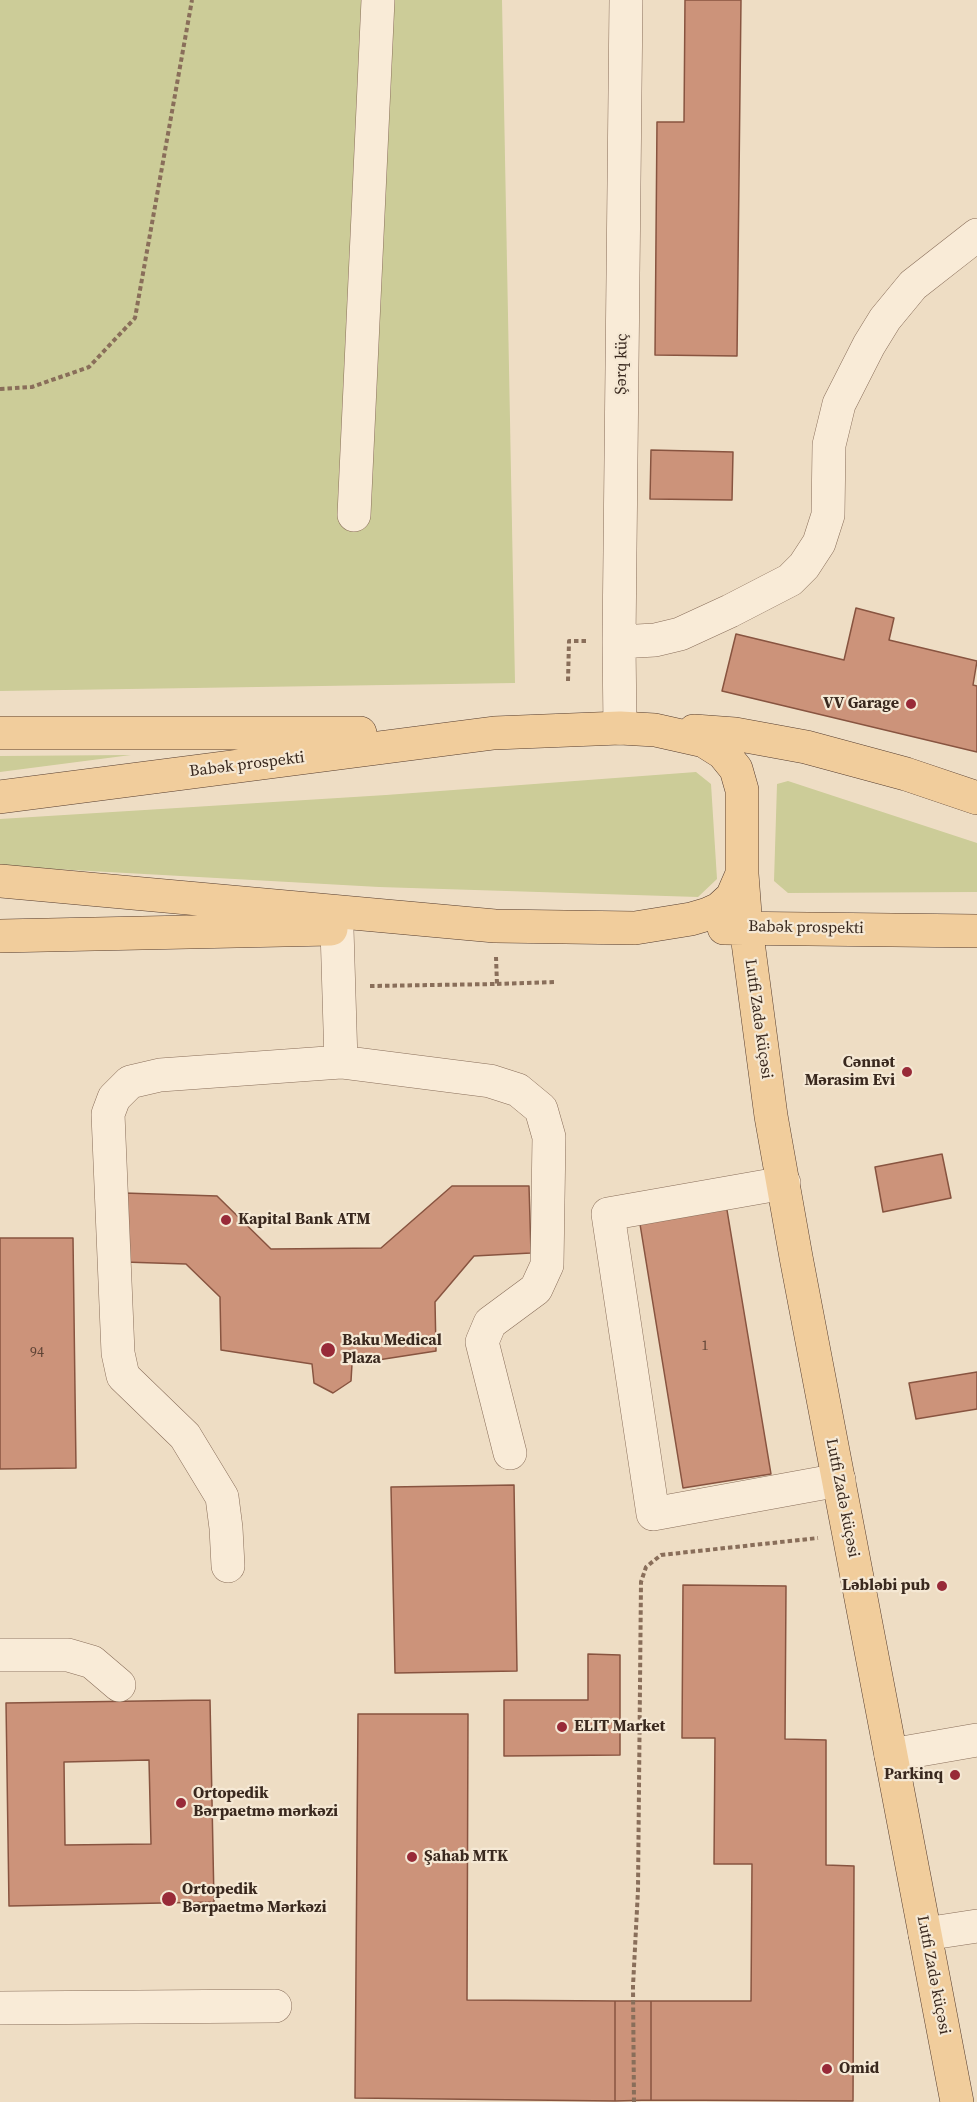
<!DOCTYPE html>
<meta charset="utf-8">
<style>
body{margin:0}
canvas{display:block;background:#eeddc4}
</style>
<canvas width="977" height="2102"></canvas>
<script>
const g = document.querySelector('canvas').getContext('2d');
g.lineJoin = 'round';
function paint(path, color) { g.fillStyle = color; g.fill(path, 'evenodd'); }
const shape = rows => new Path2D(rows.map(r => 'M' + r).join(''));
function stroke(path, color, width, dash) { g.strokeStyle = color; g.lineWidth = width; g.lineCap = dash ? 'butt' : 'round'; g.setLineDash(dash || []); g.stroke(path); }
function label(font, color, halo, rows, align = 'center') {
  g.font = font + ' "Source Serif 4",serif'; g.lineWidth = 4.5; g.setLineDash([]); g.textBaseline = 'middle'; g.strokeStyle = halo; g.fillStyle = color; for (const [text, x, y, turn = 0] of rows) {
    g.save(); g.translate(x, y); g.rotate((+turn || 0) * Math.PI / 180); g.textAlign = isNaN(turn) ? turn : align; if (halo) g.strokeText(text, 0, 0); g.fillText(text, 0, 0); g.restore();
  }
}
paint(shape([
 [0,0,502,0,515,683,0,691],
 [131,755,0,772,0,756],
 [696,772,711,784,717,879,698,897,379,887,0,866,0,819,386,795],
 [788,781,977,843,977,892,788,893,774,881,777,784]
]), '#cccc98');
const building = shape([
 [685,0,741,0,737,356,655,355,657,122,684,122,685,0],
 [651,450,733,452,732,500,650,499,651,450],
 [856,608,894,618,889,640,977,661,973,685,977,686,977,752,722,691,736,634,844,660,856,608],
 [942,1154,951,1198,883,1212,875,1167,942,1154],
 [452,1186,529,1186,531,1253,474,1256,435,1302,436,1351,352,1364,351,1381,333,1393,314,1383,312,1364,221,1350,220,1297,186,1264,124,1262,124,1193,217,1196,271,1249,381,1248,452,1186],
 [726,1204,771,1474,683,1488,639,1218,726,1204],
 [0,1238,73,1238,76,1468,0,1469,0,1238],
 [977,1372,977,1409,916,1419,909,1383,977,1372],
 [514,1485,517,1671,395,1673,391,1487,514,1485],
 [683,1585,786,1586,785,1739,826,1740,826,1865,854,1866,853,2101,651,2100,651,2001,751,2001,752,1864,714,1864,715,1738,682,1738,683,1585],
 [588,1654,620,1655,620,1755,504,1756,504,1700,588,1700,588,1654],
 [210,1700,214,1902,9,1906,6,1703,210,1700],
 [149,1760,151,1844,65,1845,64,1762,149,1760],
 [358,1714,468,1714,467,2000,615,2001,615,2101,355,2098,358,1714],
 [615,2001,651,2001,651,2100,615,2101,615,2001]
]);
paint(building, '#cc937a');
stroke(building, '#885440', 1.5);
const minor = shape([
 [354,515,378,0],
 [619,642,655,640,680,634,730,611,790,580,804,566,819,543,828,515,829,445,839,404,869,345,885,319,913,285,977,235],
 [620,728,619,642,626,0],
 [341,1062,490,1081,518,1090,541,1109,549,1137,547,1265,536,1289,490,1323,482,1342,510,1453],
 [784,1183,608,1214,653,1514,839,1480],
 [228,1566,226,1528,222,1497,185,1436,123,1376,118,1353,108,1114,114,1098,130,1082,160,1075,341,1062,337,929],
 [0,1655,68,1655,92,1662,119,1685],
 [891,1755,977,1740],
 [925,1934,977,1926],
 [0,2008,275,2006]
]);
const major = shape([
 [694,731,735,734,806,747,906,774,977,798],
 [0,733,360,733],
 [0,797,494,733,620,728,655,730,704,741,723,753,736,769,742,790,742,874,732,897,719,909,708,914,691,919,635,928,495,926,0,881],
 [742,874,746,927,771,1116,796,1257,957,2102],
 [724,928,977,931],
 [0,936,331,929]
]);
stroke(minor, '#896e5a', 34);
stroke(major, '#563d2f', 34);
stroke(shape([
 [0,389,32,387,89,367,135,318,192,0],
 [568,681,569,641,588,641],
 [497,984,554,982],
 [370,986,497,984,496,957],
 [634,2102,633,1986,638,1890,641,1582,646,1567,661,1555,818,1538]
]), '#896e5a', 4, [4.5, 3]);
stroke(minor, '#f9ebd7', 33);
stroke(major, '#f1cd9c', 33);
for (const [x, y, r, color] of [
 [911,704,6,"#982a38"],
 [907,1072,6,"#982a38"],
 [226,1220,6,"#982a38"],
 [328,1350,8,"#982a38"],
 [942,1586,6,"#982a38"],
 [562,1727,6,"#982a38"],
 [955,1775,6,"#982a38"],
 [181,1803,6,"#982a38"],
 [412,1857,6,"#982a38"],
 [169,1899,8,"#982a38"],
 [827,2069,6,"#982a38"]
]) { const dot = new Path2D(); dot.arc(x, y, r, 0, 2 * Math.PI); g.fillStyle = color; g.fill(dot); stroke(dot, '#f5e8d4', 2); }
label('14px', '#5e4335', null, [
 ["1",705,1346],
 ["94",37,1353]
]);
label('16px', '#39281e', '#f5e8d4', [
 ["Şərq küç",622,364,-89],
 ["Babək prospekti",247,765,-7],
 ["Babək prospekti",806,928,1],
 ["Lutfi Zadə küçəsi",758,1019,82],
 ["Lutfi Zadə küçəsi",842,1498,79],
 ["Lutfi Zadə küçəsi",933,1975,79]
]);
label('bold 16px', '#39281e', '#f5e8d4', [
 ["VV Garage",899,704,"right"],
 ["Cənnət",895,1063,"right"],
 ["Mərasim Evi",895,1081,"right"],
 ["Kapital Bank ATM",238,1220],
 ["Baku Medical",342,1341],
 ["Plaza",342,1359],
 ["Ləbləbi pub",930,1586,"right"],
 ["ELIT Market",574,1727],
 ["Parkinq",943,1775,"right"],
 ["Ortopedik",193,1794],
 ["Bərpaetmə mərkəzi",193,1812],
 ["Şahab MTK",424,1857],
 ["Ortopedik",182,1890],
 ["Bərpaetmə Mərkəzi",182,1908],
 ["Omid",839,2069]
], 'left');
</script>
